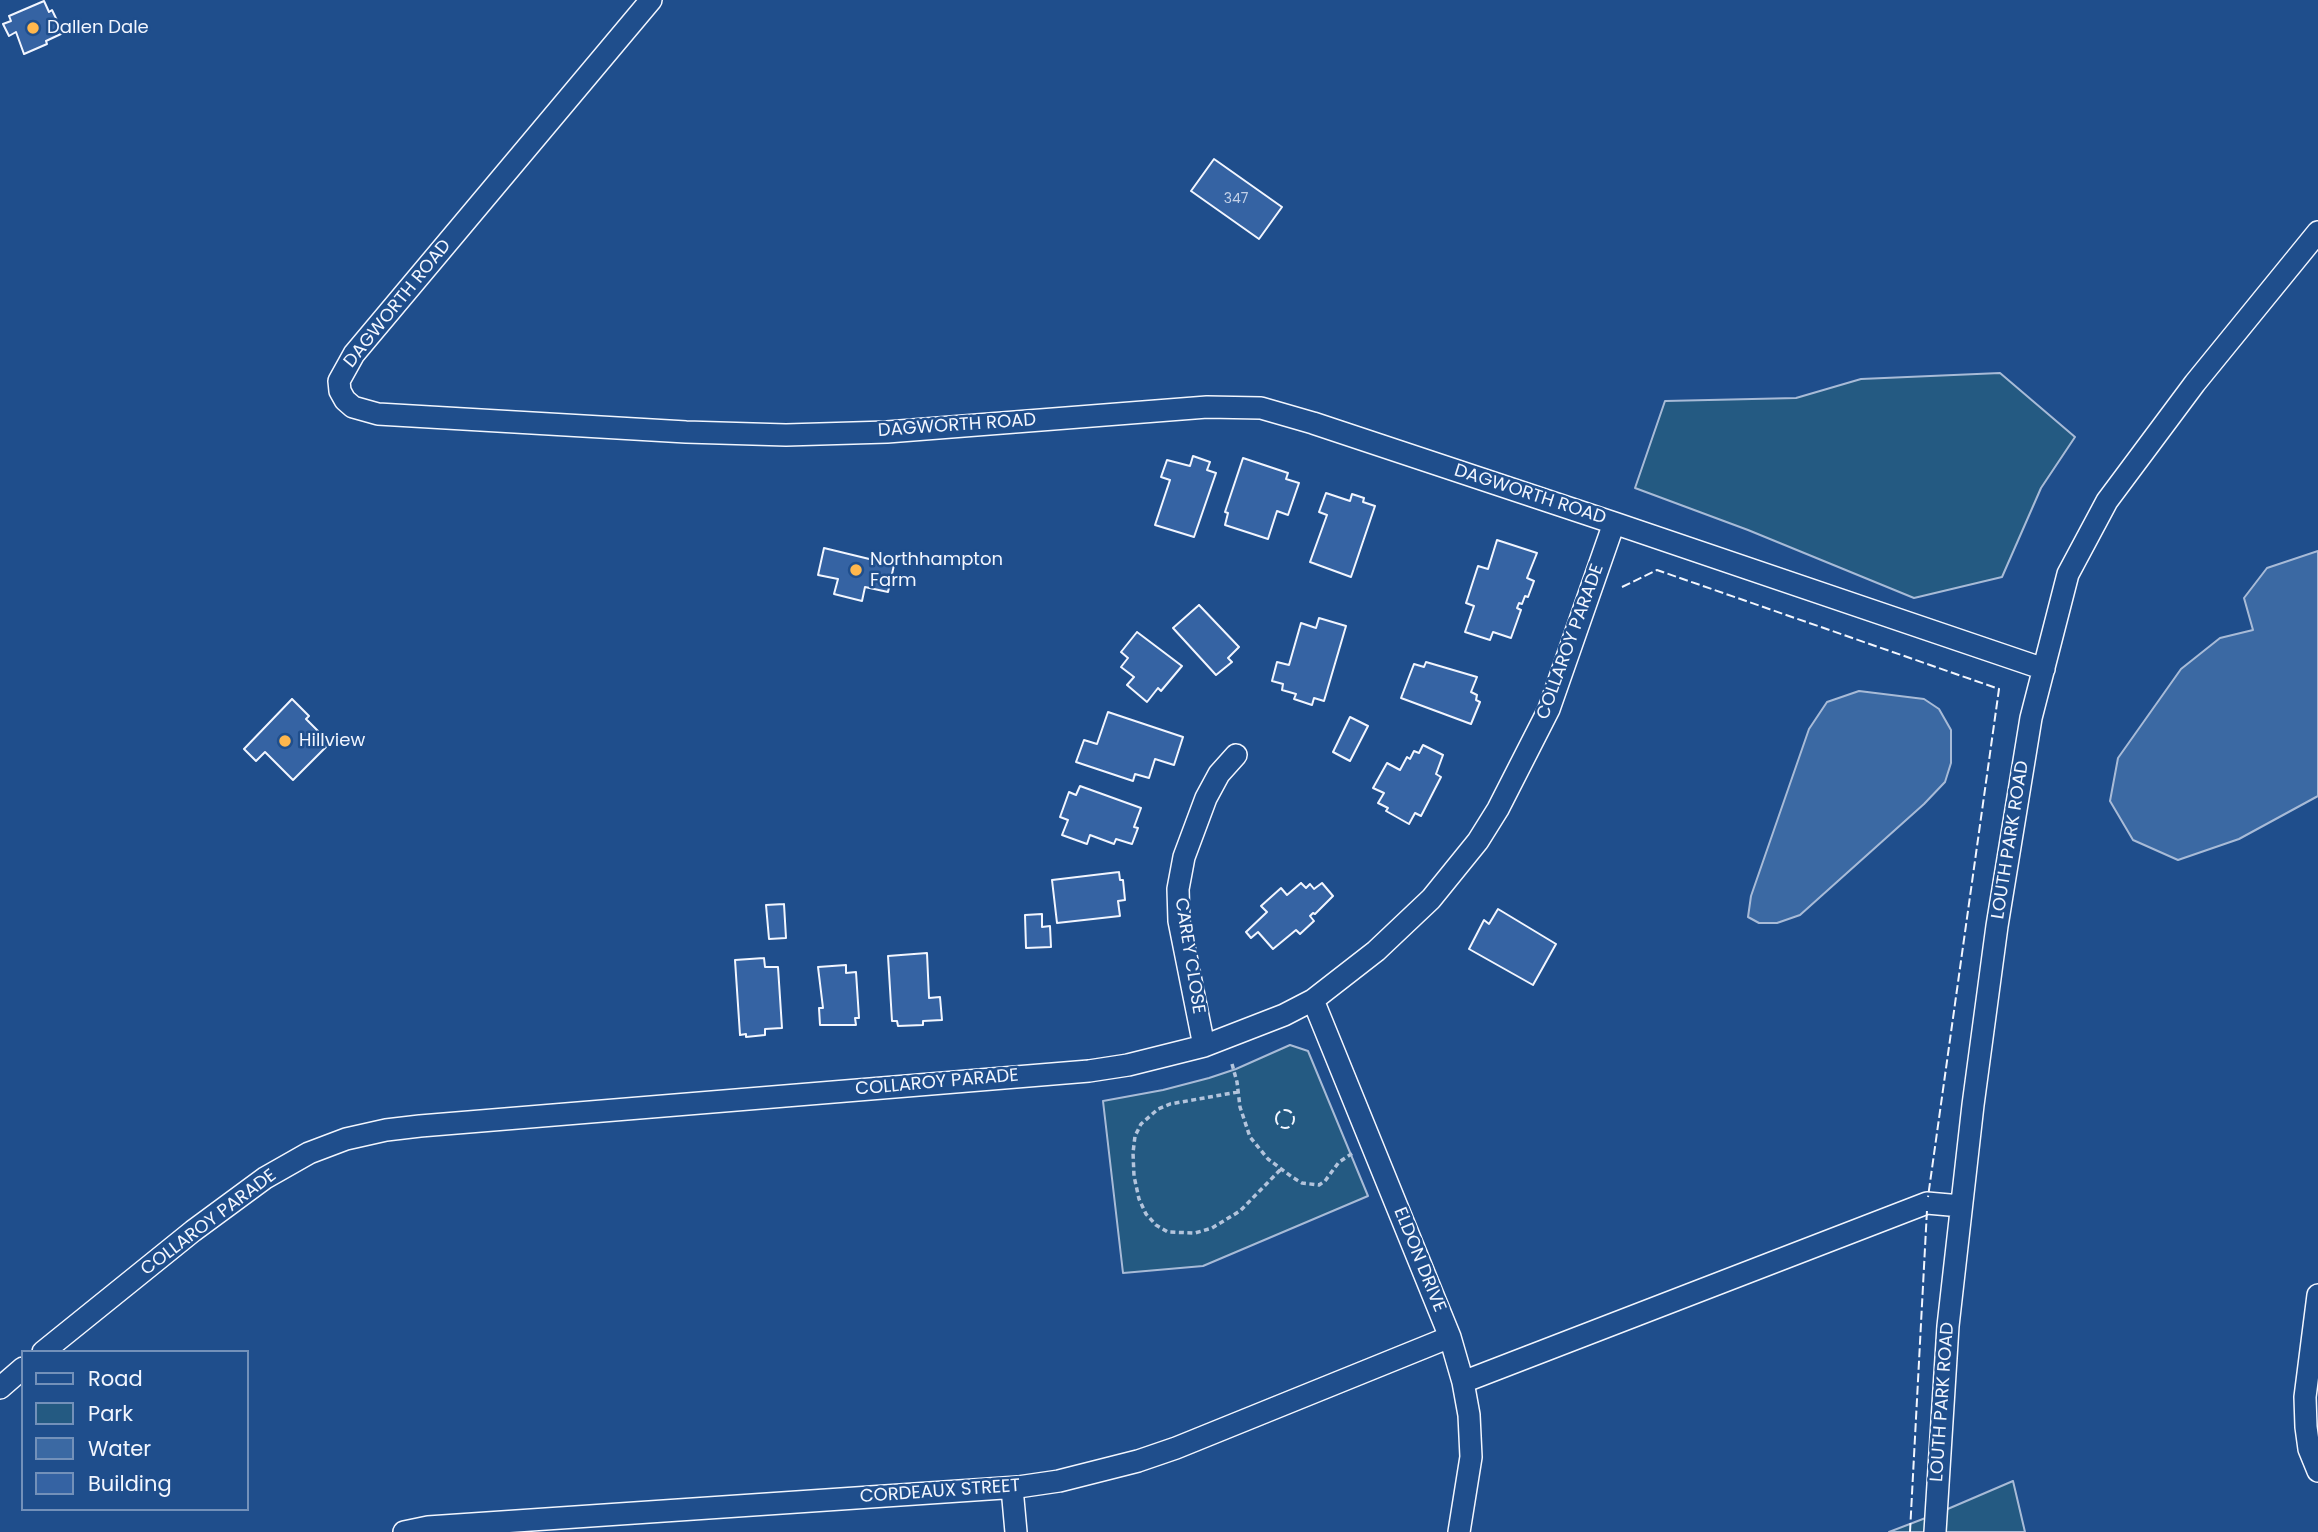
<!DOCTYPE html>
<style>
body{margin:0}
#map{position:relative;width:2318px;height:1532px;overflow:hidden;background:#1f4e8c;font-family:Poppins,sans-serif}
canvas{display:block}
.legend{position:absolute;left:21px;top:1350px;width:228px;height:161px;box-sizing:border-box;background:#1f4e8c;border:2px solid #7391ba;margin:0;padding:9px 12px;list-style:none;font-size:21px;color:#f2f6ff}
.legend li{display:flex;align-items:center;gap:14px;height:35px}
.legend b{width:35px;border:2px solid #7391ba}
</style>
<div id="map">
<canvas width="2318" height="1532"></canvas>
<ul class="legend">
<li><b style="height:9px;background:#1f4e8c"></b>Road</li>
<li><b style="height:19px;background:#245a82"></b>Park</li>
<li><b style="height:19px;background:#3b69a3"></b>Water</li>
<li><b style="height:19px;background:#3563a3"></b>Building</li>
</ul>
</div>
<script>
const g = document.querySelector('canvas').getContext('2d');
g.lineJoin = 'round';
function paint(path, color) { g.fillStyle = color; g.fill(path, 'evenodd'); }
const shape = rows => new Path2D(rows.map(r => 'M' + r).join(''));
function stroke(path, color, width, dash) { g.strokeStyle = color; g.lineWidth = width; g.lineCap = dash ? 'butt' : 'round'; g.setLineDash(dash || []); g.stroke(path); }
function label(font, color, halo, rows, align = 'center') {
  g.font = font + ' Poppins,sans-serif'; g.lineWidth = 5; g.setLineDash([]); g.textBaseline = 'middle'; g.strokeStyle = halo; g.fillStyle = color; for (const [text, x, y, turn = 0] of rows) {
    g.save(); g.translate(x, y); g.rotate((+turn || 0) * Math.PI / 180); g.textAlign = isNaN(turn) ? turn : align; if (halo) g.strokeText(text, 0, 0); g.fillText(text, 0, 0); g.restore();
  }
}
const green = shape([
 [2000,373,2075,437,2041,488,2002,577,1914,598,1748,530,1635,488,1665,401,1796,398,1861,379,2000,373],
 [1290,1045,1308,1051,1368,1196,1203,1266,1123,1273,1103,1101,1163,1090,1209,1078,1236,1069,1290,1045],
 [2013,1481,2025,1532,1889,1532,1936,1514,2013,1481]
]);
paint(green, '#245a82');
stroke(green, '#a8bbd7', 2);
const water = shape([
 [2318,551,2318,796,2239,839,2178,860,2133,840,2110,801,2118,758,2181,669,2220,638,2253,630,2244,598,2267,568,2318,551],
 [1859,691,1924,699,1939,709,1951,730,1951,763,1945,782,1924,804,1800,915,1777,923,1759,923,1748,917,1751,896,1809,729,1827,702,1859,691]
]);
paint(water, '#3b69a3');
stroke(water, '#a8bbd7', 2);
const building = shape([
 [44,1,49,12,52,10,63,33,46,41,47,44,24,54,16,32,9,36,3,24,11,21,9,16,44,1],
 [1214,159,1282,207,1259,239,1191,191,1214,159],
 [1193,456,1210,462,1207,470,1216,473,1194,537,1155,525,1170,480,1161,477,1167,460,1190,466,1193,456],
 [1243,458,1288,473,1286,479,1299,483,1288,515,1277,511,1268,539,1225,525,1228,513,1225,512,1243,458],
 [1326,493,1350,501,1352,494,1364,498,1363,502,1375,506,1351,577,1310,562,1327,515,1319,512,1326,493],
 [1497,540,1537,553,1527,578,1534,581,1528,597,1525,596,1522,604,1519,603,1517,608,1521,610,1511,638,1493,632,1490,640,1465,632,1474,606,1466,603,1478,566,1488,569,1497,540],
 [824,548,894,565,888,592,865,587,862,601,834,594,838,579,818,575,824,548],
 [1199,605,1239,647,1228,658,1232,662,1216,675,1173,628,1199,605],
 [1319,618,1346,626,1324,701,1314,698,1312,705,1294,699,1296,694,1282,690,1283,684,1272,681,1277,662,1289,665,1301,623,1316,628,1319,618],
 [1137,632,1182,666,1161,691,1158,688,1147,702,1127,685,1134,677,1121,667,1128,658,1121,652,1137,632],
 [1426,662,1477,677,1471,692,1477,695,1476,700,1480,702,1471,724,1401,698,1414,664,1424,667,1426,662],
 [292,699,309,716,306,719,318,731,314,736,326,747,293,780,265,752,256,761,244,749,292,699],
 [1108,712,1183,737,1174,765,1155,759,1149,778,1135,774,1133,781,1076,762,1084,740,1097,744,1108,712],
 [1350,717,1368,726,1350,761,1333,752,1350,717],
 [1423,745,1443,755,1436,774,1441,777,1421,816,1415,813,1409,824,1386,811,1388,808,1378,803,1384,793,1373,788,1387,763,1400,770,1407,757,1410,759,1414,751,1419,753,1423,745],
 [1080,786,1141,808,1134,827,1138,828,1132,844,1116,839,1114,844,1090,835,1087,844,1062,835,1068,820,1060,817,1069,792,1076,795,1080,786],
 [1119,872,1120,880,1123,880,1125,900,1118,901,1120,916,1057,923,1052,880,1119,872],
 [1301,883,1306,888,1310,884,1314,889,1322,883,1333,896,1315,914,1313,913,1310,916,1314,921,1300,934,1296,930,1273,949,1258,932,1251,938,1246,932,1267,912,1261,906,1281,888,1287,895,1301,883],
 [784,904,786,938,769,939,766,905,784,904],
 [1498,909,1556,944,1533,985,1469,949,1484,920,1489,924,1498,909],
 [1042,914,1042,927,1050,926,1051,947,1026,948,1025,915,1042,914],
 [927,953,929,998,940,997,942,1020,923,1021,923,1025,898,1026,897,1021,892,1021,888,956,927,953],
 [764,958,765,967,778,967,782,1028,765,1029,765,1035,746,1037,746,1034,740,1035,735,960,764,958],
 [846,965,846,973,856,972,859,1018,855,1018,856,1025,820,1025,819,1008,823,1008,818,967,846,965]
]);
paint(building, '#3563a3');
stroke(building, '#f2f6ff', 2);
const minor = shape([
 [651,0,354,354,339,381,340,391,345,400,353,407,378,414,686,432,786,435,887,432,1207,407,1261,408,1313,423,1614,523,2044,669],
 [1313,1000,1450,1337,1463,1382,1469,1415,1471,1457,1459,1532],
 [1204,1046,1179,921,1178,889,1184,857,1206,798,1219,774,1236,755],
 [2318,1295,2305,1397,2306,1427,2309,1449,2318,1471],
 [43,1352,193,1231,265,1178,309,1153,346,1139,386,1130,420,1126,1089,1071,1128,1065,1204,1046,1284,1015,1313,1000,1376,951,1431,899,1478,841,1498,809,1549,709,1614,523],
 [1463,1382,1927,1203,1961,1206],
 [0,1388,23,1368],
 [1012,1488,1016,1532],
 [404,1532,428,1527,1018,1487,1059,1481,1138,1461,1176,1448,1450,1337],
 [1935,1532,1948,1326,1973,1105,1997,926,2031,718,2068,574,2107,501,2195,383,2318,232]
]);
stroke(minor, '#f2f6ff', 24);
stroke(shape([
 [1232,1064,1237,1082,1240,1107,1250,1137,1268,1159,1292,1177,1302,1183,1319,1185,1325,1181,1339,1162,1353,1153],
 [1238,1092,1170,1104,1158,1109,1141,1124,1135,1136,1133,1153,1134,1176,1139,1199,1146,1214,1156,1225,1168,1232,1195,1233,1212,1228,1240,1211,1281,1169]
]), '#b3c4dc', 3.5, [5, 3.5]);
stroke(minor, '#1f4e8c', 21);
stroke(shape([
 [1622,587,1657,570,1999,689,1928,1197],
 '1276 1119a9 9 0 1 1 18 0a9 9 0 1 1-18 0Z',
 [1910,1532,1927,1210]
]), '#f2f6ff', 2, [9, 3.5]);
for (const [x, y, r, color] of [
 [33,28,7,"#ffb74d"],
 [856,570,7,"#ffb74d"],
 [285,741,7,"#ffb74d"]
]) { const dot = new Path2D(); dot.arc(x, y, r, 0, 2 * Math.PI); g.fillStyle = color; g.fill(dot); stroke(dot, '#1f4e8c', 2.5); }
label('14px', '#c3d1e8', null, [
 ["347",1236,199]
]);
label('18px', '#f2f6ff', '#1f4e8c', [
 ["Dallen Dale",47,28],
 ["Northhampton",870,560],
 ["Farm",870,581],
 ["Hillview",299,741]
], 'left');
label('18px', '#f2f6ff', '#1f4e8c', [
 ["DAGWORTH ROAD",398,304,-51],
 ["DAGWORTH ROAD",957,426,-4],
 ["DAGWORTH ROAD",1530,495,18],
 ["COLLAROY PARADE",1571,642,-70],
 ["LOUTH PARK ROAD",2011,840,-81],
 ["CAREY CLOSE",1189,956,81],
 ["COLLAROY PARADE",937,1083,-5],
 ["COLLAROY PARADE",209,1223,-37],
 ["ELDON DRIVE",1419,1260,68],
 ["LOUTH PARK ROAD",1943,1402,-86],
 ["CORDEAUX STREET",940,1492,-4]
]);
</script>
